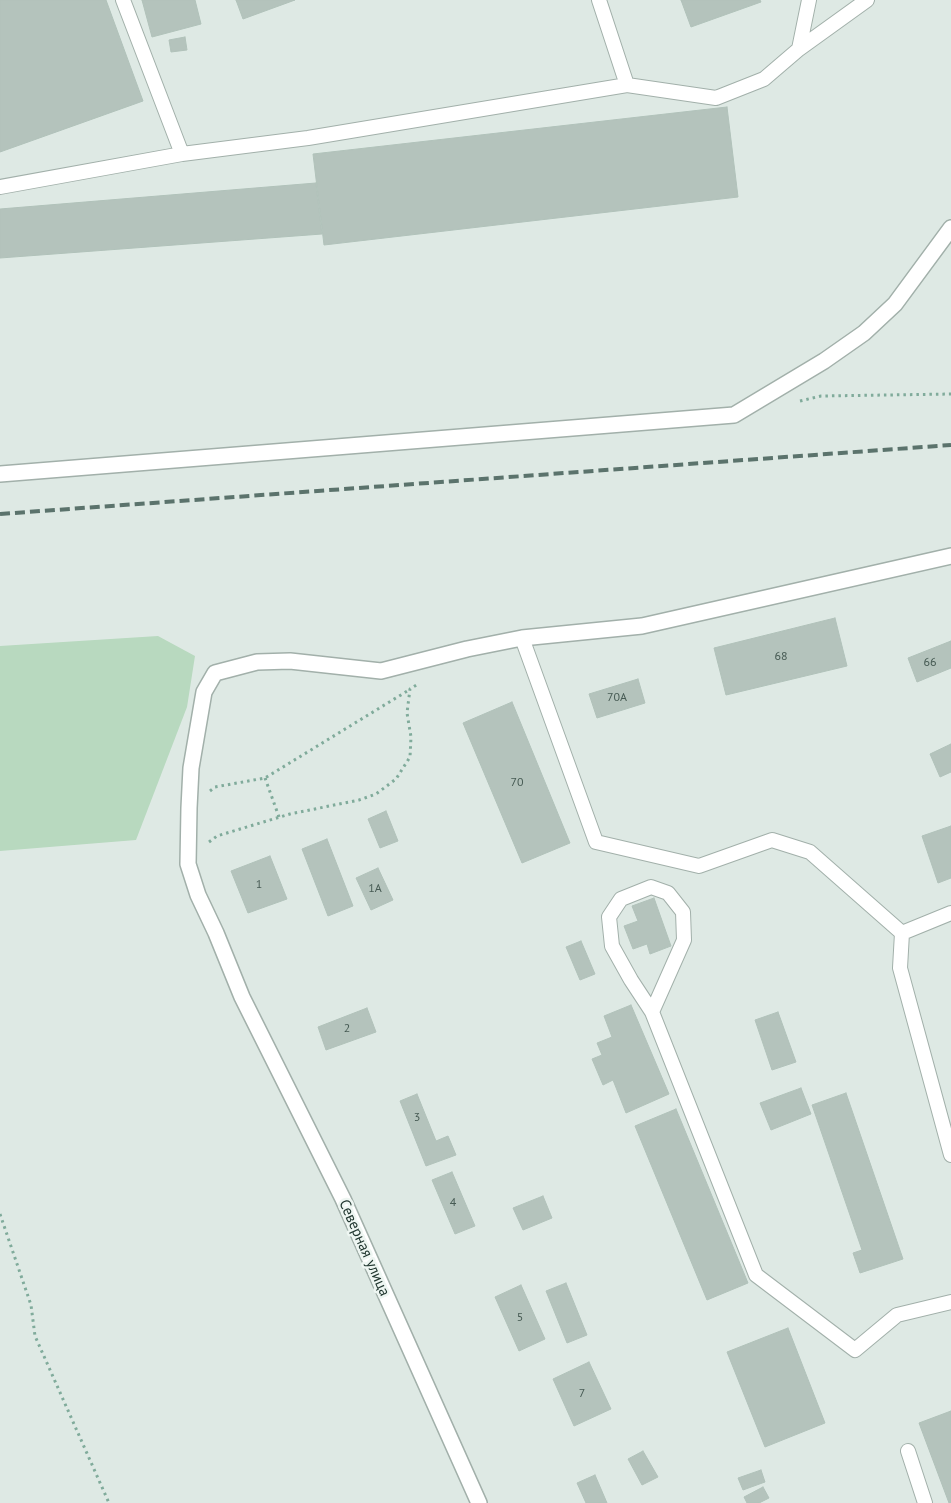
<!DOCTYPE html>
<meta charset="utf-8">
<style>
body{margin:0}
canvas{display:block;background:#dee9e4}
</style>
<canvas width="951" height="1503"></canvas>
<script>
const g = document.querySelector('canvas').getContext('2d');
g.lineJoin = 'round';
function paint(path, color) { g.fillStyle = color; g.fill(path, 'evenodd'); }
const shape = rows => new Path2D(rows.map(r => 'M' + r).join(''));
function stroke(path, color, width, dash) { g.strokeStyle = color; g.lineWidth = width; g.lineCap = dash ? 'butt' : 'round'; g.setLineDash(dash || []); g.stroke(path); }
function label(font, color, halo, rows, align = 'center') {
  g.font = font + ' "PT Sans",sans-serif'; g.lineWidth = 5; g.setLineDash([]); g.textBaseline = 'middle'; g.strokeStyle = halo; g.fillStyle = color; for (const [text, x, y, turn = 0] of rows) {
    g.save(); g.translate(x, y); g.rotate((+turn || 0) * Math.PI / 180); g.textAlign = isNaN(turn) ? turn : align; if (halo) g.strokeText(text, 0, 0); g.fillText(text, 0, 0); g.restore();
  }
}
paint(shape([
 [158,636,195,656,187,707,136,840,0,851,0,646]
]), '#b8d9bf');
const building = shape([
 [0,0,106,0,143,101,0,152,0,0],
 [142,0,195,0,201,24,152,37,142,0],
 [236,0,295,0,243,19,236,0],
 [681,0,760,0,761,2,691,27,681,0],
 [185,37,187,50,171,52,169,40,185,37],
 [727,107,738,197,324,245,313,154,727,107],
 [316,183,322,234,0,258,0,209,316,183],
 [835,618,847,666,726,695,714,648,835,618],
 [951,641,951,668,917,682,908,658,951,641],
 [638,679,645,703,597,718,589,694,638,679],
 [512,702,570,843,522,863,463,723,512,702],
 [951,744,951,772,940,777,930,754,951,744],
 [386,811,398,841,380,848,368,819,386,811],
 [951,826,951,878,938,883,922,836,951,826],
 [327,839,353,906,328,916,302,849,327,839],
 [270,856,287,899,248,913,231,871,270,856],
 [378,868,393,900,371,910,356,878,378,868],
 [654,898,671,946,650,954,647,944,633,949,624,926,638,921,632,906,654,898],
 [581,941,595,974,580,980,566,947,581,941],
 [631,1005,669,1094,626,1113,613,1080,603,1085,592,1059,602,1055,597,1043,612,1037,604,1016,631,1005],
 [367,1008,376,1032,326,1050,318,1027,367,1008],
 [778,1012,796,1062,772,1070,755,1020,778,1012],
 [801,1088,811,1114,771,1130,760,1103,801,1088],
 [846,1093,903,1259,860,1273,853,1253,862,1250,812,1105,846,1093],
 [417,1094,436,1141,448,1136,456,1155,426,1166,400,1101,417,1094],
 [676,1109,748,1283,707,1300,635,1126,676,1109],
 [452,1172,475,1226,455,1234,432,1180,452,1172],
 [543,1196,552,1218,523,1230,513,1208,543,1196],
 [566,1283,587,1335,567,1343,546,1291,566,1283],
 [521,1285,545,1339,519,1351,495,1297,521,1285],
 [788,1328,825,1423,765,1447,727,1352,788,1328],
 [589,1362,611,1409,574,1426,553,1379,589,1362],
 [951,1411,951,1503,949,1503,919,1423,951,1411],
 [643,1451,658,1477,642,1485,628,1459,643,1451],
 [761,1470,765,1482,743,1490,738,1478,761,1470],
 [595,1475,607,1503,586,1503,577,1483,595,1475],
 [763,1487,769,1498,759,1503,747,1503,744,1497,763,1487]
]);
paint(building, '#b4c3bc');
stroke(building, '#b1c2ba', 1);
const service = shape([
 [123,0,182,154],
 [599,0,627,85],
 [799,49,867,0],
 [0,187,182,154,308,138,627,85,716,98,764,79,799,49,809,0],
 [522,638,596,842,699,866,772,840,810,852,902,933,951,913],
 [902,933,900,968,951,1155],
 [652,1012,684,940,683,912,668,893,651,887,621,899,609,917,612,946,631,980,652,1012,756,1275,855,1350,897,1315,951,1302],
 [908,1451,925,1503]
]);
const minor = shape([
 [0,474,734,415,824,361,864,333,895,304,951,228],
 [479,1503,343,1199,242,997,216,933,198,895,188,864,189,808,191,768,204,692,215,673,257,662,290,661,381,671,467,649,522,638,642,626,951,556]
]);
stroke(service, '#a2b0aa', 16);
stroke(minor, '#a2b0aa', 18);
stroke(shape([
 [800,401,821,396,951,394],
 [265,778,279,817],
 [210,791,215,787,265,778,409,690],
 [209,842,217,836,290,814,359,800,376,794,396,779,410,757,411,737,407,713,410,689,418,684],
 [0,1214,31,1305,35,1336,109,1503]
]), '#80ab9b', 3, [2.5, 4]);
stroke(service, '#fff', 14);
stroke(minor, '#fff', 15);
stroke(shape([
 [0,514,951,445]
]), '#5b736c', 4, [10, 5]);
label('12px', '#465a53', null, [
 ["68",781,657],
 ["66",930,663],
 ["70А",617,698],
 ["70",517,783],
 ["1",259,885],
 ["1А",375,889],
 ["2",347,1029],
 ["3",417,1118],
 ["4",453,1203],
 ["5",520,1318],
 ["7",582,1394]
]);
label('15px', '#213730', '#eef6f2', [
 ["Северная улица",364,1248,66]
]);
</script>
